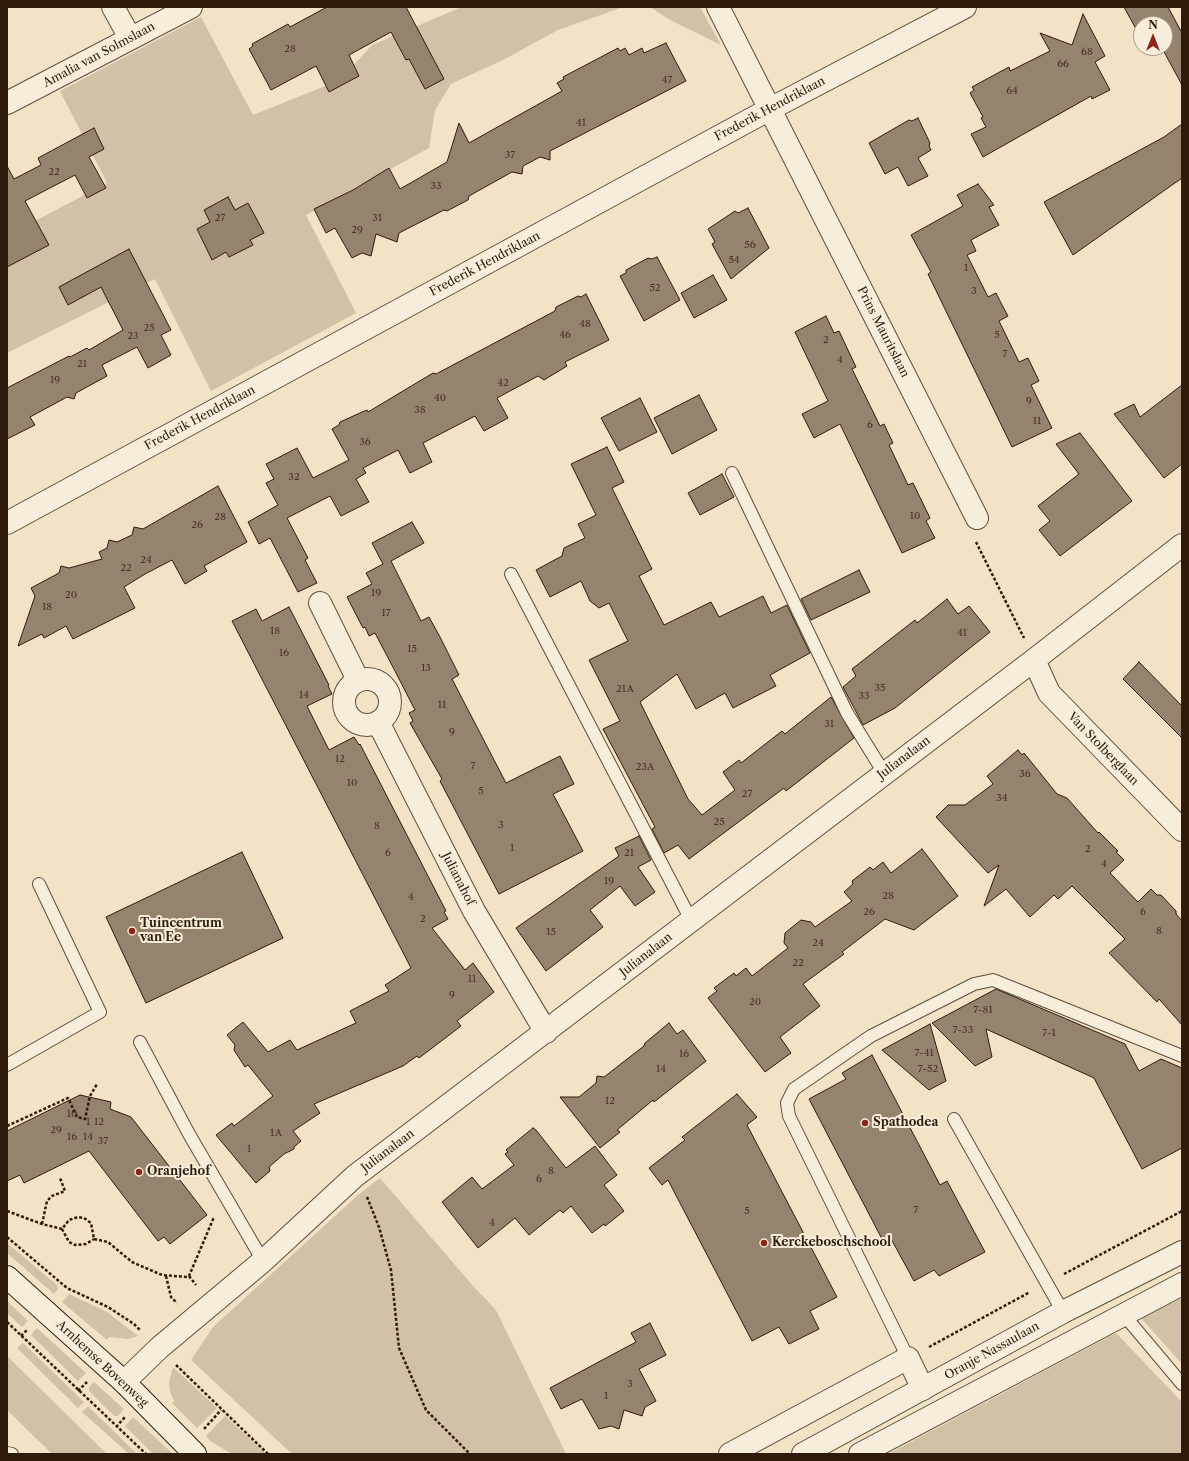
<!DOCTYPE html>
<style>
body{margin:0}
#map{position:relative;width:1189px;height:1461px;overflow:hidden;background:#f2e3c7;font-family:"Libre Caslon Text",serif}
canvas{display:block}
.frame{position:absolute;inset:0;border:8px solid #2f1b0c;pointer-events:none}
.north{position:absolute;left:1133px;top:16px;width:40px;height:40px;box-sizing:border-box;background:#f7eddb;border:1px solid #a79988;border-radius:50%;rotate:0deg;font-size:11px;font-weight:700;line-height:16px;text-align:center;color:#2f1b0c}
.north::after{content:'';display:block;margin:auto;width:14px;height:18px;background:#8f2418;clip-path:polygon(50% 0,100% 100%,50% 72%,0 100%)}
</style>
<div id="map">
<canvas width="1189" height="1461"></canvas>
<div class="frame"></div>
<div class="north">N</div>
</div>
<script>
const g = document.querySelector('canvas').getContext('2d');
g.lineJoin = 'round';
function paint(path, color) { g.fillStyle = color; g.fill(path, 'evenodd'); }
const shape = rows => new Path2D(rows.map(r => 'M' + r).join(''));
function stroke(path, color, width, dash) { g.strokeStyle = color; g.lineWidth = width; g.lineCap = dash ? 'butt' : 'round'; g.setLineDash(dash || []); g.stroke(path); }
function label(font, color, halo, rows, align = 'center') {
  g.font = font + ' "Libre Caslon Text",serif'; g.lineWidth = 4; g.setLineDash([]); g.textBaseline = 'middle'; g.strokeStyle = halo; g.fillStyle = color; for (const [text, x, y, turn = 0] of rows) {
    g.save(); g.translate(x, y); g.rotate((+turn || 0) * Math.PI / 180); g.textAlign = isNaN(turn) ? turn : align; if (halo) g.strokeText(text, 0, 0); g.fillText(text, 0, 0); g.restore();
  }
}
paint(shape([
 [462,7,623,7,558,30,503,60,451,84,435,110,429,148,306,215,356,313,211,391,155,279,7,353,7,236,107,183,60,91,201,17,253,115,340,80,372,45],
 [650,7,700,7,721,45,670,20],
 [380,1178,474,1287,496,1310,566,1454,292,1454,191,1360,213,1327,358,1195],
 [7,1243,57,1285,58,1289,54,1294,7,1253],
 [69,1294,107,1312,138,1336,128,1339,109,1337,107,1340,62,1302],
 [1182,1298,1182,1364,1141,1318],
 [7,1301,28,1321,22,1327,7,1313],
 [37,1328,86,1373,78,1381,31,1335],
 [1116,1333,1182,1402,1182,1454,888,1454],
 [23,1343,84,1402,78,1408,17,1348],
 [7,1356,107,1454,52,1454,7,1410],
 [173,1367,217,1408,197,1428,172,1403,174,1401,170,1392,169,1382],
 [94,1382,124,1409,118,1416,114,1416,89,1391,89,1387],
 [88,1406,137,1454,129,1454,82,1412],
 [225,1416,266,1454,232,1454,210,1441,206,1436],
 [133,1417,173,1454,153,1454,125,1426]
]), '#d1c1a7');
const building = shape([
 [327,7,406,7,444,79,425,89,409,59,406,60,391,32,349,55,359,76,329,92,316,66,271,90,249,49,253,46,252,44,288,24,290,27,327,7],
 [1124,7,1168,7,1182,33,1182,85,1162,48,1165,48,1165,24,1141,24,1141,38,1124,7],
 [1083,14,1105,56,1095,62,1110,90,1092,99,1091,96,983,157,971,134,986,127,981,118,983,117,970,93,974,90,972,87,1009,67,1010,71,1050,51,1040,33,1072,45,1083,14],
 [666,43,686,81,550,151,550,160,540,157,523,166,522,174,512,172,469,196,468,200,447,211,444,210,399,233,397,242,376,234,371,256,362,253,352,258,335,228,326,233,314,209,353,190,389,168,400,189,447,162,459,123,469,143,562,91,557,83,564,79,563,77,618,48,620,51,625,48,629,55,642,48,644,53,666,43],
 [918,118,930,143,929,146,931,150,918,158,928,176,908,186,898,167,885,174,869,143,909,120,912,121,918,118],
 [1182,124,1182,178,1073,255,1044,202,1164,137,1182,124],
 [94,128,104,149,89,157,106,188,87,198,75,175,25,201,49,245,7,267,7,166,14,179,41,165,38,158,94,128],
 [978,184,994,205,989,207,999,225,971,240,976,251,967,255,988,297,996,293,1002,305,1008,316,999,321,1019,362,1028,358,1039,381,1031,385,1052,428,1012,447,928,274,931,272,911,235,963,206,957,195,978,184],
 [228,197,235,210,248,203,264,233,250,240,253,245,229,257,226,252,212,260,197,229,210,222,204,210,228,197],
 [748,208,769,248,731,279,712,244,715,242,708,229,735,211,738,213,748,208],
 [129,249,171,330,161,335,171,355,148,368,137,347,102,365,107,376,76,393,74,399,67,397,30,417,35,425,7,439,7,388,69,356,70,357,87,348,89,350,123,330,101,287,68,305,59,287,129,249],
 [657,257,680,300,644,321,620,276,626,273,626,270,648,258,652,259,657,257],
 [713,275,727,300,694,318,681,293,713,275],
 [586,294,609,340,565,362,567,366,544,380,538,376,497,398,508,418,484,431,475,416,423,443,432,462,410,473,398,450,363,468,366,473,356,479,369,502,341,516,330,496,287,518,308,558,305,560,317,583,298,592,270,538,259,544,248,522,278,505,266,483,274,479,266,464,297,448,313,478,349,460,332,429,339,425,340,422,360,413,367,410,368,412,433,373,436,374,555,311,556,307,578,296,581,297,586,294],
 [826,316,834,333,839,331,856,367,852,369,880,426,884,424,893,443,889,445,908,485,913,483,930,518,926,521,935,538,902,553,840,424,814,438,802,414,828,401,795,332,826,316],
 [1182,385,1182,464,1164,478,1114,414,1134,404,1140,417,1182,385],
 [699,395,717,430,672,454,654,418,699,395],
 [640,398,657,432,619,451,601,418,640,398],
 [1080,433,1132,501,1060,556,1039,530,1050,521,1038,506,1079,474,1056,444,1080,433],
 [607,447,624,482,612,488,652,569,639,576,664,625,711,602,719,617,763,596,771,613,787,605,810,653,770,675,776,686,733,708,725,693,696,709,677,674,640,702,688,799,702,815,735,790,723,772,739,760,741,763,782,731,785,734,831,697,854,738,786,791,784,788,689,859,678,845,664,853,652,829,655,827,603,729,620,721,589,660,628,641,609,603,599,608,590,601,581,581,550,597,536,570,562,556,564,548,585,538,578,524,596,515,571,464,607,447],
 [722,474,734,497,700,515,688,493,722,474],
 [218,486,247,542,204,566,207,571,185,584,172,560,145,574,124,587,135,608,73,639,66,626,44,638,42,634,18,646,35,596,31,588,59,573,61,566,69,568,102,559,99,552,107,548,109,540,117,542,132,535,134,527,143,529,218,486],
 [412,522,424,543,391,561,421,621,429,617,440,637,459,675,452,679,506,783,560,756,574,784,553,794,583,851,499,894,440,781,442,779,410,723,413,721,409,713,415,710,395,671,375,633,369,636,365,627,363,628,347,597,372,584,366,573,383,564,372,543,412,522],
 [859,570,870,592,811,620,801,599,859,570],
 [947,599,958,614,969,606,990,632,895,708,863,725,843,687,856,676,852,669,915,620,917,623,947,599],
 [289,607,329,685,328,686,332,694,307,706,329,750,354,737,359,745,360,744,446,911,444,912,448,919,432,928,465,970,473,963,494,992,457,1021,461,1026,419,1058,417,1056,403,1066,314,1104,320,1113,293,1131,301,1141,294,1147,294,1149,284,1154,269,1167,270,1171,256,1183,216,1135,232,1123,234,1126,273,1096,248,1065,245,1067,234,1050,235,1045,227,1035,243,1022,268,1052,290,1040,297,1050,356,1023,350,1011,389,991,385,985,411,968,232,621,256,609,262,621,289,607],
 [1139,662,1182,706,1182,738,1123,679,1139,662],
 [1018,750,1022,755,1024,753,1057,794,1067,798,1098,833,1099,832,1118,851,1116,852,1124,860,1110,873,1138,902,1151,889,1157,895,1161,895,1176,911,1176,914,1182,921,1182,1025,1159,999,1157,1002,1109,953,1125,939,1072,886,1058,899,1054,895,1030,917,1006,889,984,906,999,865,988,873,936,817,948,805,965,805,993,784,987,776,1018,750],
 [639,836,651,860,638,867,655,892,635,906,620,886,590,910,603,927,546,971,516,928,619,856,615,848,639,836],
 [922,849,958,896,914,930,885,919,842,952,844,954,803,984,820,1006,780,1037,791,1053,765,1072,708,998,717,991,714,988,734,973,736,976,746,968,752,976,788,948,784,943,785,933,801,920,811,922,815,927,852,901,844,892,853,884,852,881,870,867,873,870,883,862,891,873,922,849],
 [242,852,283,938,146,1003,106,917,242,852],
 [996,989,1125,1044,1139,1071,1161,1059,1182,1068,1182,1148,1142,1169,1094,1078,986,1029,992,1057,975,1066,932,1023,996,989],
 [669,1023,677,1034,683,1030,706,1061,654,1102,653,1100,617,1130,620,1132,600,1148,560,1097,579,1097,596,1083,597,1076,604,1077,644,1046,645,1043,669,1023],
 [930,1024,946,1081,929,1090,882,1050,930,1024],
 [872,1055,940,1185,947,1181,985,1252,939,1276,934,1270,914,1281,889,1235,882,1239,809,1099,846,1079,842,1073,872,1055],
 [737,1094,757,1117,747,1125,837,1297,810,1311,819,1329,789,1344,779,1327,752,1341,668,1180,662,1185,649,1168,685,1140,682,1137,737,1094],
 [80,1095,111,1102,110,1109,131,1117,207,1215,170,1244,164,1237,158,1241,89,1151,24,1183,20,1175,7,1181,7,1131,80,1095],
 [533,1128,536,1130,566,1168,595,1146,617,1175,604,1185,624,1211,605,1226,604,1224,592,1233,571,1206,563,1213,560,1210,529,1235,515,1218,478,1248,442,1202,472,1177,482,1189,514,1165,505,1154,508,1152,506,1150,533,1128],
 [650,1323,666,1355,639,1369,656,1401,645,1407,642,1416,624,1410,619,1429,611,1426,599,1429,582,1399,561,1409,550,1388,636,1342,631,1333,650,1323]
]);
paint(building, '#94836d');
stroke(building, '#2f1b0c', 1);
const service = shape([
 [732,473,847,713,884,773],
 [511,574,691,920],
 [140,1042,189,1134,263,1261],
 [7,1065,100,1012,39,884],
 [954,1119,1063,1312],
 [1124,1315,1182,1384],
 [908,1358,789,1116,787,1103,794,1089,871,1036,974,984,993,980,1182,1056],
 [7,1453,12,1454]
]);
const minor = shape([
 [113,7,130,38],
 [718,7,977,518],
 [7,103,191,7],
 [7,523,770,109,965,7],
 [320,603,358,680],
 [1034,660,1049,693,1182,830],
 '344 702a23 23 0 1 1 46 0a23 23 0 1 1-46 0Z',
 [378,722,474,911,546,1032],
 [124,1382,159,1348,263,1261,355,1176,1034,660,1182,545],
 [730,1454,908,1358,923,1389],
 [860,1454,1182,1284]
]);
const tertiary = shape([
 [803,1454,1063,1312,1182,1252]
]);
const secondary = shape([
 [7,1277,124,1382,195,1454]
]);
stroke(service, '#604d3b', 14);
stroke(minor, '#604d3b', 24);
stroke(tertiary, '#604d3b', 24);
stroke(secondary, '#2f1b0c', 24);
stroke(shape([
 [976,542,1024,638],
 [7,1126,68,1098,77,1117,85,1119,90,1096,97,1084],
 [367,1197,379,1227,391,1270,399,1348,426,1410,470,1454],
 [7,1211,42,1224,62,1229,69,1220,78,1217,84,1218,91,1223,94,1239,108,1242,132,1262,162,1275,187,1277,189,1276,214,1217],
 [42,1224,47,1201,52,1196,65,1191,60,1178],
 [62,1229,69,1242,75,1245,86,1244,94,1239],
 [7,1237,67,1288,108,1307,134,1324,141,1331],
 [1064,1274,1182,1211],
 [166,1276,171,1297,177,1303],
 [189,1276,196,1285],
 [7,1322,146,1454],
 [21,1336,28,1329],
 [929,1347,1030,1292],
 [176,1365,268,1454],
 [78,1391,87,1382],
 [116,1427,125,1417],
 [204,1429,221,1410]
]), '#2f1b0c', 2.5, [3, 2]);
stroke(service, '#f7eddb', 12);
stroke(minor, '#f7eddb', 22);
stroke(tertiary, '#f7eddb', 22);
stroke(secondary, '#f7eddb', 22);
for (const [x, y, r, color] of [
 [132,931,4,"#8f2418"],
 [865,1123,4,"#8f2418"],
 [139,1172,4,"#8f2418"],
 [764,1243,4,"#8f2418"]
]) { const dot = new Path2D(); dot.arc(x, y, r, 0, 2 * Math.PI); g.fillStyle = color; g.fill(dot); stroke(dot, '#f7eddb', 1.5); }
label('10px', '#483524', null, [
 ["28",290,49],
 ["68",1087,52],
 ["66",1063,64],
 ["47",667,80],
 ["64",1012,91],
 ["41",581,123],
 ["37",510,155],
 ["22",54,172],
 ["33",436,186],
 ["27",220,218],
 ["31",377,218],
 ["29",357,230],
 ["56",750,245],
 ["54",734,260],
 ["1",966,268],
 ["52",655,288],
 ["3",974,291],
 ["48",585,324],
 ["25",149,328],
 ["46",565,335],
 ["5",997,335],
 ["23",133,336],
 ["2",826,340],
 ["7",1005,354],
 ["4",840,360],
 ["21",82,364],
 ["19",55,380],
 ["42",503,383],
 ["40",440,398],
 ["9",1029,401],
 ["38",420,410],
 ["11",1037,421],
 ["6",870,425],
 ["36",365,442],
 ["32",294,477],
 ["10",915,516],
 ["28",220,517],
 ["26",197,525],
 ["24",146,560],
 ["22",126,568],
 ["19",376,593],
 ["20",71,595],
 ["18",47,607],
 ["17",386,613],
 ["18",275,631],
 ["41",962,633],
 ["15",412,649],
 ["16",284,653],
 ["13",426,668],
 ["35",880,688],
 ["21A",625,689],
 ["14",304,695],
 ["33",864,696],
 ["11",442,705],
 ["31",829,724],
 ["9",452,732],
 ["12",340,759],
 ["7",473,766],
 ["23A",645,767],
 ["36",1025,774],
 ["10",352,783],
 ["5",481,791],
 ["27",747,794],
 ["34",1002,798],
 ["25",719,822],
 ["3",501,825],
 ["8",377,826],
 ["1",512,848],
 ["2",1088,849],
 ["6",388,853],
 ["21",629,853],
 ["4",1104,864],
 ["19",609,881],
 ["28",888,896],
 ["4",411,897],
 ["26",869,912],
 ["6",1143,912],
 ["2",423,919],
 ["8",1159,931],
 ["15",551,932],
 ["24",818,943],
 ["22",798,963],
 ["11",472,979],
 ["9",452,995],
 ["20",755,1002],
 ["7-81",983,1010],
 ["7-33",963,1030],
 ["7-1",1049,1033],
 ["7-41",924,1053],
 ["16",684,1054],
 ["14",661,1069],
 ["7-52",928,1069],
 ["12",610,1101],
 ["10",72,1114],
 ["1",88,1122],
 ["12",99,1122],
 ["29",56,1130],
 ["1A",276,1133],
 ["16",72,1137],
 ["14",88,1137],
 ["37",103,1141],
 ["1",249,1149],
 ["8",551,1171],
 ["6",539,1179],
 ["7",916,1210],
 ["5",747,1211],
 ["4",492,1223],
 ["3",630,1384],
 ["1",606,1396]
]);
label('12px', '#2f1b0c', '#f7eddb', [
 ["Amalia van Solmslaan",99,55,-28],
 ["Frederik Hendriklaan",770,109,-28],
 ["Frederik Hendriklaan",485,264,-28],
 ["Prins Mauritslaan",883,332,63],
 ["Frederik Hendriklaan",200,418,-28],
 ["Van Stolberglaan",1103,749,46],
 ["Julianalaan",904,758,-37],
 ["Julianahof",458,879,63],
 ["Julianalaan",646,955,-38],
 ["Julianalaan",388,1151,-37],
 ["Oranje Nassaulaan",992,1351,-29],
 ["Arnhemse Bovenweg",102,1364,43]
]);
label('bold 12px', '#2f1b0c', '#f7eddb', [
 ["Tuincentrum",140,924],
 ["van Ee",140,938],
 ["Spathodea",873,1123],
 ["Oranjehof",147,1172],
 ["Kerckeboschschool",772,1243]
], 'left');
</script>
